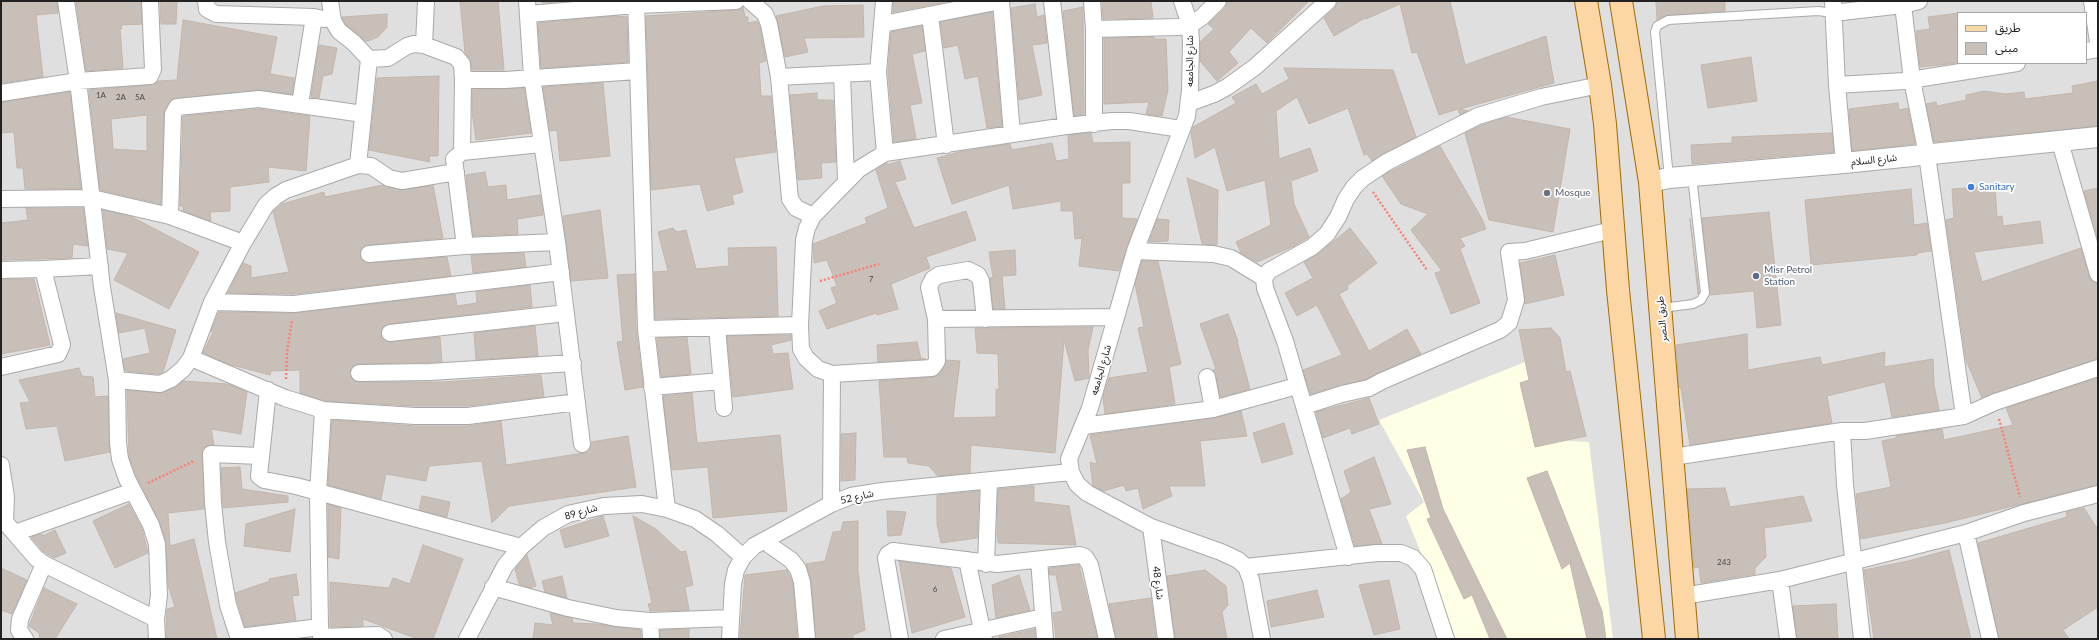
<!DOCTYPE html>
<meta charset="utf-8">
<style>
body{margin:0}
#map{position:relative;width:2099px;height:640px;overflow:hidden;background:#f2efe9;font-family:Lato,"Noto Sans Arabic",sans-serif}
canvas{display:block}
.frame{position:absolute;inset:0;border:2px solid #222;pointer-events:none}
.legend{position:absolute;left:1957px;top:12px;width:130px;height:52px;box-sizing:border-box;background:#fff;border:1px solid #a7a7a7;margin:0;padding:5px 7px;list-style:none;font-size:12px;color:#222}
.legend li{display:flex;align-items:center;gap:8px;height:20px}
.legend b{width:20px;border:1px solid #a7a7a7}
</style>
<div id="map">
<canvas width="2099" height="640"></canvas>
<div class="frame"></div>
<ul class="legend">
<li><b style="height:5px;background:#fcd6a4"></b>طريق</li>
<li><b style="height:11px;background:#c7bfb8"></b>مبنى</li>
</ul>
</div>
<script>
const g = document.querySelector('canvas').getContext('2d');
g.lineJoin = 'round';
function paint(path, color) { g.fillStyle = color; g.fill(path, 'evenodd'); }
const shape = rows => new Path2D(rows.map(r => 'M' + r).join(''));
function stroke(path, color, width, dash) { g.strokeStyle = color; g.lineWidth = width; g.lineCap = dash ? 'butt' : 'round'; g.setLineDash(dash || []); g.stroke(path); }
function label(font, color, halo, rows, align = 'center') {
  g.font = font + ' Lato,"Noto Sans Arabic",sans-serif'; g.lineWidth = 3.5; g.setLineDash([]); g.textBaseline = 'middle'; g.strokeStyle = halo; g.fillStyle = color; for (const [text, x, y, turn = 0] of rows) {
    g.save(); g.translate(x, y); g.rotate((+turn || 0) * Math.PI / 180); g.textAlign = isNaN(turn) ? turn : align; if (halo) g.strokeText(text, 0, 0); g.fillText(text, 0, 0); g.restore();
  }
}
paint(shape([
 [1,1,2098,1,2098,639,1,639],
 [1958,13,2086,13,2086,63,1958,63]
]), '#e0dfdf');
paint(shape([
 [1525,362,1541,439,1589,442,1613,639,1456,639,1406,516,1424,502,1379,420]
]), '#ffffe5');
const building = shape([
 [1,1,57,1,58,13,36,15,43,77,1,83,1,1],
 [76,1,141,1,142,24,121,25,122,29,120,29,123,68,86,71,76,1],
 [160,1,177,1,176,24,161,24,160,1],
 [460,1,498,1,504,70,472,70,471,63,465,53,460,1],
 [542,1,570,1,542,3,542,1],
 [893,1,951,1,893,12,893,1],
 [1102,1,1151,1,1153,18,1103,19,1102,1],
 [1227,1,1309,1,1267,43,1251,28,1229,52,1238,63,1217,81,1200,61,1200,42,1214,29,1208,24,1225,8,1227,1],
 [1337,1,1450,1,1465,65,1546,36,1554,83,1460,109,1468,111,1460,115,1458,109,1439,115,1417,52,1412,53,1400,4,1366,19,1365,18,1334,36,1324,18,1335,8,1337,1],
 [1656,1,1725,1,1725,11,1668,15,1657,20,1656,1],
 [1035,4,1037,17,1044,15,1047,43,1032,45,1042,95,1019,100,1011,8,1035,4],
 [863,5,864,37,804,38,808,52,785,57,776,16,823,6,863,5],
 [743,7,745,17,748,17,748,23,757,21,760,27,766,61,759,63,761,96,771,96,776,152,734,158,743,192,732,195,734,204,707,211,700,184,651,190,646,16,736,10,743,7],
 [1083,7,1084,114,1074,116,1063,11,1083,7],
 [992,12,1002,126,987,128,978,76,965,79,958,45,944,48,940,22,992,12],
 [1958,13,1958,63,1920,67,1916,31,1930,29,1928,17,1958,13],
 [387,14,387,27,378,37,368,41,365,41,346,25,342,17,387,14],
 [616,16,627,17,628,62,541,68,538,23,616,16],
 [183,20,277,37,270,74,294,78,292,94,258,90,172,99,164,114,161,204,100,190,89,90,151,85,158,81,177,80,183,20],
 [147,115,147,151,113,149,111,119,147,115],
 [922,26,925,51,912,54,922,103,910,105,916,139,894,142,888,72,891,32,922,26],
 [1154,37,1154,39,1166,39,1168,90,1162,116,1146,114,1149,102,1104,104,1104,38,1154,37],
 [319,45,337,48,332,74,323,76,319,98,311,97,319,45],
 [1751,57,1757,101,1708,108,1701,65,1751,57],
 [1284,68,1393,70,1416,137,1372,161,1367,154,1364,155,1348,108,1309,124,1297,97,1276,111,1279,159,1310,148,1318,171,1291,181,1294,204,1309,237,1294,246,1257,262,1241,253,1236,242,1271,225,1265,180,1227,191,1215,147,1195,158,1191,133,1193,127,1236,103,1232,97,1256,84,1262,94,1289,79,1284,68],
 [439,76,438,156,429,156,430,162,369,150,377,78,439,76],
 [2098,81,2098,126,1934,142,1926,104,1936,102,1937,106,1966,100,1966,95,1984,91,2005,94,2024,92,2025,99,2073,93,2072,86,2098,81],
 [603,83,610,156,560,161,557,130,550,131,543,87,603,83],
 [524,88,531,133,476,140,472,112,472,90,524,88],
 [70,92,81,189,25,189,23,168,17,168,14,132,1,133,1,102,70,92],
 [817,93,817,100,833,100,836,162,821,163,822,178,798,180,790,95,817,93],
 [1898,103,1899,110,1908,108,1915,144,1852,151,1849,109,1898,103],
 [259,109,310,116,306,171,268,167,269,182,230,187,230,211,210,212,211,221,183,211,183,206,180,206,183,116,259,109],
 [1506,117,1570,129,1553,232,1489,220,1465,133,1482,125,1506,117],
 [1091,133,1093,143,1130,142,1130,183,1122,183,1122,218,1137,219,1119,271,1079,266,1082,238,1075,239,1073,211,1061,211,1061,201,1013,209,1009,185,952,204,937,158,959,152,1010,144,1012,150,1052,143,1056,161,1069,159,1068,135,1091,133],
 [1832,133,1834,152,1692,164,1691,145,1732,143,1732,137,1832,133],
 [1440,146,1482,219,1486,229,1460,238,1465,246,1460,249,1480,303,1451,314,1435,273,1442,271,1411,230,1428,214,1401,204,1382,176,1440,146],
 [900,161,906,179,895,182,914,228,966,211,976,240,926,257,930,268,891,284,898,309,877,315,876,313,827,329,819,311,837,303,831,288,837,286,827,260,814,263,813,244,867,223,865,218,888,208,876,170,887,163,887,165,900,161],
 [485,172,488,187,506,185,507,200,540,195,543,215,517,219,518,234,473,236,466,175,485,172],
 [1187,178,1218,190,1217,245,1202,244,1187,178],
 [383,185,403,190,433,185,443,238,368,245,360,250,361,260,370,263,447,257,451,276,294,294,228,293,243,263,251,266,251,278,289,272,273,212,282,204,324,192,325,197,383,185],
 [1995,186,1997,217,2002,216,2003,226,2040,221,2043,243,1974,252,1982,282,2081,248,2089,277,2092,281,2098,283,2098,359,1982,398,1966,360,1946,220,1954,218,1952,189,1995,186],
 [2098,188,2098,240,2084,191,2098,188],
 [1911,189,1914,225,1927,223,1931,251,1917,253,1917,255,1811,265,1805,200,1911,189],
 [26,208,83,208,88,246,73,244,72,258,1,260,1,223,28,220,26,208],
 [103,210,132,217,199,252,169,309,114,280,128,253,107,249,103,210],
 [600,210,608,278,571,281,563,216,600,210],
 [1769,212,1781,325,1757,328,1754,291,1710,295,1702,218,1769,212],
 [1157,219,1169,220,1168,241,1149,242,1157,219],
 [1690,219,1699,292,1698,294,1690,219],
 [673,228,677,232,686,230,696,269,729,266,728,248,776,247,778,316,655,319,654,272,668,271,658,232,673,228],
 [1350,228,1377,263,1347,286,1348,289,1339,294,1369,351,1407,329,1421,354,1366,379,1310,394,1303,370,1342,355,1317,305,1297,316,1285,293,1313,278,1304,262,1318,254,1350,228],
 [1015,250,1016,275,1002,276,1005,309,993,309,990,278,997,276,993,277,989,252,1015,250],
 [524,253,526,267,473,273,471,255,524,253],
 [1555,255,1564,295,1525,304,1520,263,1555,255],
 [1142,261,1158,261,1181,364,1169,367,1175,404,1105,414,1103,397,1109,378,1148,372,1138,328,1144,327,1135,284,1142,261],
 [635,274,636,329,643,385,643,387,625,390,617,342,623,341,617,275,635,274],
 [1,279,34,279,50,345,1,354,1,279],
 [530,285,532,307,389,324,381,329,382,338,391,342,440,337,442,362,359,364,351,368,350,374,354,381,359,382,444,382,541,375,544,397,467,406,415,406,325,401,300,393,300,370,271,371,270,375,228,364,203,353,213,332,211,331,219,312,295,313,455,294,457,306,477,303,476,292,530,285],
 [116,313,176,330,163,372,158,374,125,371,123,359,150,353,145,328,119,333,116,313],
 [1228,314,1238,341,1237,341,1250,389,1220,397,1216,375,1213,370,1216,369,1200,324,1228,314],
 [535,326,538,356,476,360,474,333,535,326],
 [1093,327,1088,350,1089,378,1075,381,1064,340,1055,453,971,445,970,473,938,476,929,466,908,463,907,457,884,457,879,381,933,377,940,374,946,360,960,361,953,418,996,417,996,389,999,390,998,354,977,353,975,328,1093,327],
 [1551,328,1560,338,1566,372,1570,371,1586,436,1535,447,1520,383,1529,380,1519,330,1551,328],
 [1747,334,1748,370,1820,357,1822,365,1885,352,1884,367,1933,359,1934,385,1939,410,1892,417,1885,382,1827,396,1832,423,1690,445,1681,388,1679,388,1676,345,1747,334],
 [791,335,791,340,771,345,773,354,788,353,793,389,733,397,727,336,791,335],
 [687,337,691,374,661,377,657,338,687,337],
 [917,342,921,359,926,359,878,362,877,345,917,342],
 [79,368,82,376,93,377,95,397,108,396,110,452,65,461,57,426,26,429,20,403,30,402,19,380,79,368],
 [2098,378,2098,485,1945,523,1861,539,1856,494,1891,487,1882,441,1896,438,1896,436,1942,429,1944,440,2013,425,2006,408,2098,378],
 [183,381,228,384,247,392,241,434,211,429,214,445,207,446,203,450,204,509,168,513,170,546,194,539,217,639,166,639,167,609,175,607,168,585,166,541,159,521,136,475,129,457,127,390,160,393,175,388,183,381],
 [692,393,697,443,780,435,787,511,713,518,708,467,672,470,663,396,692,393],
 [1369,398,1379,424,1352,434,1350,428,1323,438,1316,412,1369,398],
 [1241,411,1247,436,1200,441,1205,486,1169,486,1172,496,1143,509,1138,488,1126,491,1124,485,1104,491,1093,486,1090,462,1097,464,1090,435,1214,418,1241,411],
 [332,420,415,426,468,426,501,421,506,465,584,453,589,452,591,442,628,436,636,487,509,506,492,523,482,461,429,466,426,481,386,474,381,499,328,485,332,420],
 [1284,423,1293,454,1262,463,1253,433,1284,423],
 [856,433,855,480,841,481,841,434,856,433],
 [1425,447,1443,509,1507,639,1490,639,1472,595,1464,599,1427,519,1431,518,1407,450,1425,447],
 [1374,457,1391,504,1369,509,1382,544,1355,546,1341,499,1351,492,1344,471,1374,457],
 [240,467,242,489,288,496,288,502,223,508,221,468,240,467],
 [1547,471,1602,611,1606,639,1587,639,1570,563,1562,569,1527,478,1547,471],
 [1031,486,1034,486,1034,502,1069,506,1076,545,998,543,997,535,998,489,1031,486],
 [1725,488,1730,507,1803,496,1812,521,1764,528,1766,557,1755,568,1755,574,1701,583,1699,567,1694,568,1687,489,1725,488],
 [979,491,977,538,941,543,937,524,937,495,979,491],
 [422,496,450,502,447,517,419,510,422,496],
 [129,504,142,529,148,553,115,568,93,521,129,504],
 [328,504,341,508,339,559,328,557,328,504],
 [2084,508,2098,530,2098,607,2063,630,2069,639,1999,639,1978,543,2067,517,2066,512,2084,508],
 [295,509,290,552,244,546,246,524,295,509],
 [887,511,906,512,901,535,888,536,887,511],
 [603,516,609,536,565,548,560,530,603,516],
 [633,516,656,529,681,552,686,551,693,585,685,587,689,610,650,611,648,604,652,603,633,516],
 [858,521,858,571,865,630,853,635,853,639,816,639,811,581,806,564,825,561,833,532,841,531,843,522,858,521],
 [55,530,66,553,54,558,43,551,31,537,42,534,43,536,55,530],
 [423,545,463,559,433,639,418,639,363,619,363,626,330,627,330,582,389,588,393,578,410,584,423,545],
 [1949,550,1971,639,1874,639,1864,570,1908,561,1949,550],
 [527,555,536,586,530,588,519,584,515,569,527,555],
 [899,561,951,568,965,617,912,633,899,561],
 [1079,565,1097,637,1089,639,1056,639,1053,613,1063,611,1056,575,1050,575,1049,568,1079,565],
 [1,568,27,580,12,614,1,610,1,568],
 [787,570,793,584,797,639,740,639,745,575,787,570],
 [1205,570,1226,586,1228,605,1222,612,1227,639,1175,639,1167,576,1205,570],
 [296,574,299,595,292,596,296,620,245,627,235,593,270,581,269,579,296,574],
 [1019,575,1030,610,996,618,992,585,1019,575],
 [562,576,567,598,545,592,542,581,562,576],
 [1389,580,1400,629,1374,635,1359,585,1389,580],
 [44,588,77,604,55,639,40,639,39,633,29,626,44,588],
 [1317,590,1324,617,1271,627,1267,601,1317,590],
 [1151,598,1156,639,1116,639,1109,604,1151,598],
 [1836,604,1838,639,1797,639,1793,606,1836,604],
 [550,613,572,618,573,623,597,624,641,630,641,639,533,639,535,623,553,625,550,613],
 [689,629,689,639,660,639,660,630,689,629],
 [1035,629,1035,639,999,639,999,637,1035,629]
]);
paint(building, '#c7bfb8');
stroke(building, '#c4b6ab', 1);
const service = shape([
 [1669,178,1655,32,1657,26,1668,20,1818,11,1833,13],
 [1662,308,1693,304,1701,300,1705,293,1692,176]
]);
const minor = shape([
 [66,1,78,81,102,287,117,380,118,443,120,459,127,479,151,525,157,544,159,595,156,619,157,639],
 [206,1,207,9,216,14,314,17],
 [330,1,333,21,339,31,354,43,369,59,388,58,407,46,414,44,424,45,456,57,462,64,463,80,505,80,637,71],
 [527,1,532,77,557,242,582,444],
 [636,1,646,329,667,509],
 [750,1,765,14,769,24,779,77,790,199,796,208,813,216],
 [884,1,878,72,885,153],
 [1001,1,1012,134],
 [1052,1,1066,126],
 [1092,1,1094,29,1094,124],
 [1182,1,1190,25,1191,43,1190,90,1187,116,1135,251,1090,408,1069,459,1071,472,1077,484,1087,493,1151,527,1221,552,1238,560,1246,567,1251,580,1262,639],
 [1833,1,1837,85,1844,163],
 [2092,1,2098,42],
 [1903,5,1919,1],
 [528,14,636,5,736,1],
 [930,15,946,145],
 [883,24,1001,1],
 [1094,29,1179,27,1190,25,1202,17,1218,1],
 [424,45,426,1],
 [2086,51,2098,49],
 [842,74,846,180],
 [779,77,878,72],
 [1837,85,1904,81,2017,63],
 [1,93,78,81,150,76,153,69,150,1],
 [1189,103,1214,94,1227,87,1255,67,1328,1],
 [300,104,314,17,324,19],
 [2060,142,2098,274],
 [462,152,463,80],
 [358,165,371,166,389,178,402,181,456,172],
 [1,199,92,198,170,216,243,243],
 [170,216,173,114,177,107,259,99,363,114],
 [465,246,454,159,462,152,541,144],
 [1135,251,1213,254,1231,258,1264,278],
 [369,254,465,246,557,242],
 [43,269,100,266],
 [1,270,43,269,62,345,58,354,1,367],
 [212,302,294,304,561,272],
 [936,319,1116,317],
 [985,319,981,281,978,275,968,270,939,275,933,279,929,287,936,319,937,361,932,368,832,374,818,369,806,358,801,349,800,325,804,240,807,228,813,216,859,169,885,153,1066,126,1112,121,1129,121,1181,129],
 [717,327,724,408],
 [646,329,800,325],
 [390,333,566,313],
 [191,358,285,398,323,410,415,416,468,416,577,402],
 [359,373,430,372,573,363],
 [1207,377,1213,409],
 [117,380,160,384,171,379,183,369,191,358,212,302,243,243,266,205,276,196,286,190,358,165,369,59],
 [652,387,721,381],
 [268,390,259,476,264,480,296,486,521,547],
 [1305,406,1342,394,1369,388,1382,381,1500,330,1509,323,1516,300,1509,252,1525,251,1612,230],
 [1964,416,1995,402,2098,368],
 [1083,426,1213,409,1297,386],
 [1842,431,1845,485,1862,639],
 [1673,457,1842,431,1865,431,1964,416,1927,155,1912,80,1903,5,1833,13],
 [1,465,6,497,5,522],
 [831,504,832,374],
 [1,521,5,522,36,558,44,564,156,619],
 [1151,527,1166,639],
 [15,533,133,491],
 [1966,533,1990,639],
 [767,539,771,546,791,560,798,569,802,582,807,639],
 [1348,557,1285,341,1265,288,1264,278,1269,271,1312,247,1327,234,1338,217,1346,199,1354,187,1363,178,1387,162,1478,116,1541,97,1600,85],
 [967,560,984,639],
 [1039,560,1045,639],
 [986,564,989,481],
 [1246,567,1377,553,1401,553,1413,558,1423,569,1446,639],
 [1780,580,1788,639],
 [493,587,568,608,616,618,650,621,731,618],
 [1683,596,1780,580,1816,571,1966,533,2024,513,2098,494],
 [650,621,651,639],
 [239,637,320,627],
 [321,637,378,635,384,639],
 [25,639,19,630,20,619,44,564],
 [239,639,228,605,217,542,213,503,211,454,260,456],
 [322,639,320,627,318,493,323,410],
 [467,639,505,566,521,547,543,528,568,514,604,506,642,504,667,509,695,519,717,534,743,557],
 [730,639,733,584,736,570,743,557,754,546,831,504,851,496,882,491,1071,472],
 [900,639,886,558,888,554,893,551,997,564,1080,555,1085,557,1090,565,1107,639],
 [944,639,1043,617]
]);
const tertiary = shape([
 [1650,182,1669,178,1844,163,2098,137]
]);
const primary = shape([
 [1586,1,1600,85,1605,124,1618,290,1654,639],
 [1621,1,1650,182,1687,639]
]);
stroke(service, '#a9a9a9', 10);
stroke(minor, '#a9a9a9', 18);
stroke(tertiary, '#a9a9a9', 22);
stroke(primary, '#a06b00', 24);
stroke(shape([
 [1373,192,1427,270],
 [820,281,879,264],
 [286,379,287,352,292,320],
 [1999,419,2020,497],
 [148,483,194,461]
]), '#fa8072', 2.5, [2, 2]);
stroke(service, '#fff', 8);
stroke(minor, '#fff', 16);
stroke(tertiary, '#fff', 20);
stroke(primary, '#fcd6a4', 22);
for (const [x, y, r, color] of [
 [1971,187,4,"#3f7fe0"],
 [1547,193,4,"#6b7280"],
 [1756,276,4,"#5c6f8a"]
]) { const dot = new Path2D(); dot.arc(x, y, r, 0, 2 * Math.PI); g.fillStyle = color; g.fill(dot); stroke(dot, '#fff', 1.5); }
label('8px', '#4b4948', null, [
 ["1A",101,95],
 ["2A",121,97],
 ["5A",140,97],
 ["7",871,279],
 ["243",1724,562],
 ["6",935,589]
]);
label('10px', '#222', '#fff', [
 ["شارع الجامعه",1190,61,-90],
 ["شارع السلام",1874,160,-6],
 ["طريق النصر",1662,319,-95],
 ["شارع الجامعه",1101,370,-74],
 ["شارع 52",857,497,-13],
 ["شارع 89",581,512,-16],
 ["شارع 48",1158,583,83]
]);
label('10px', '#366cbe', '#fff', [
 ["Sanitary",1979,187]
], 'left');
label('10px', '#5b616d', '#fff', [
 ["Mosque",1555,193]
], 'left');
label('10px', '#4e5e75', '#fff', [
 ["Misr Petrol",1764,270],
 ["Station",1764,282]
], 'left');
</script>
